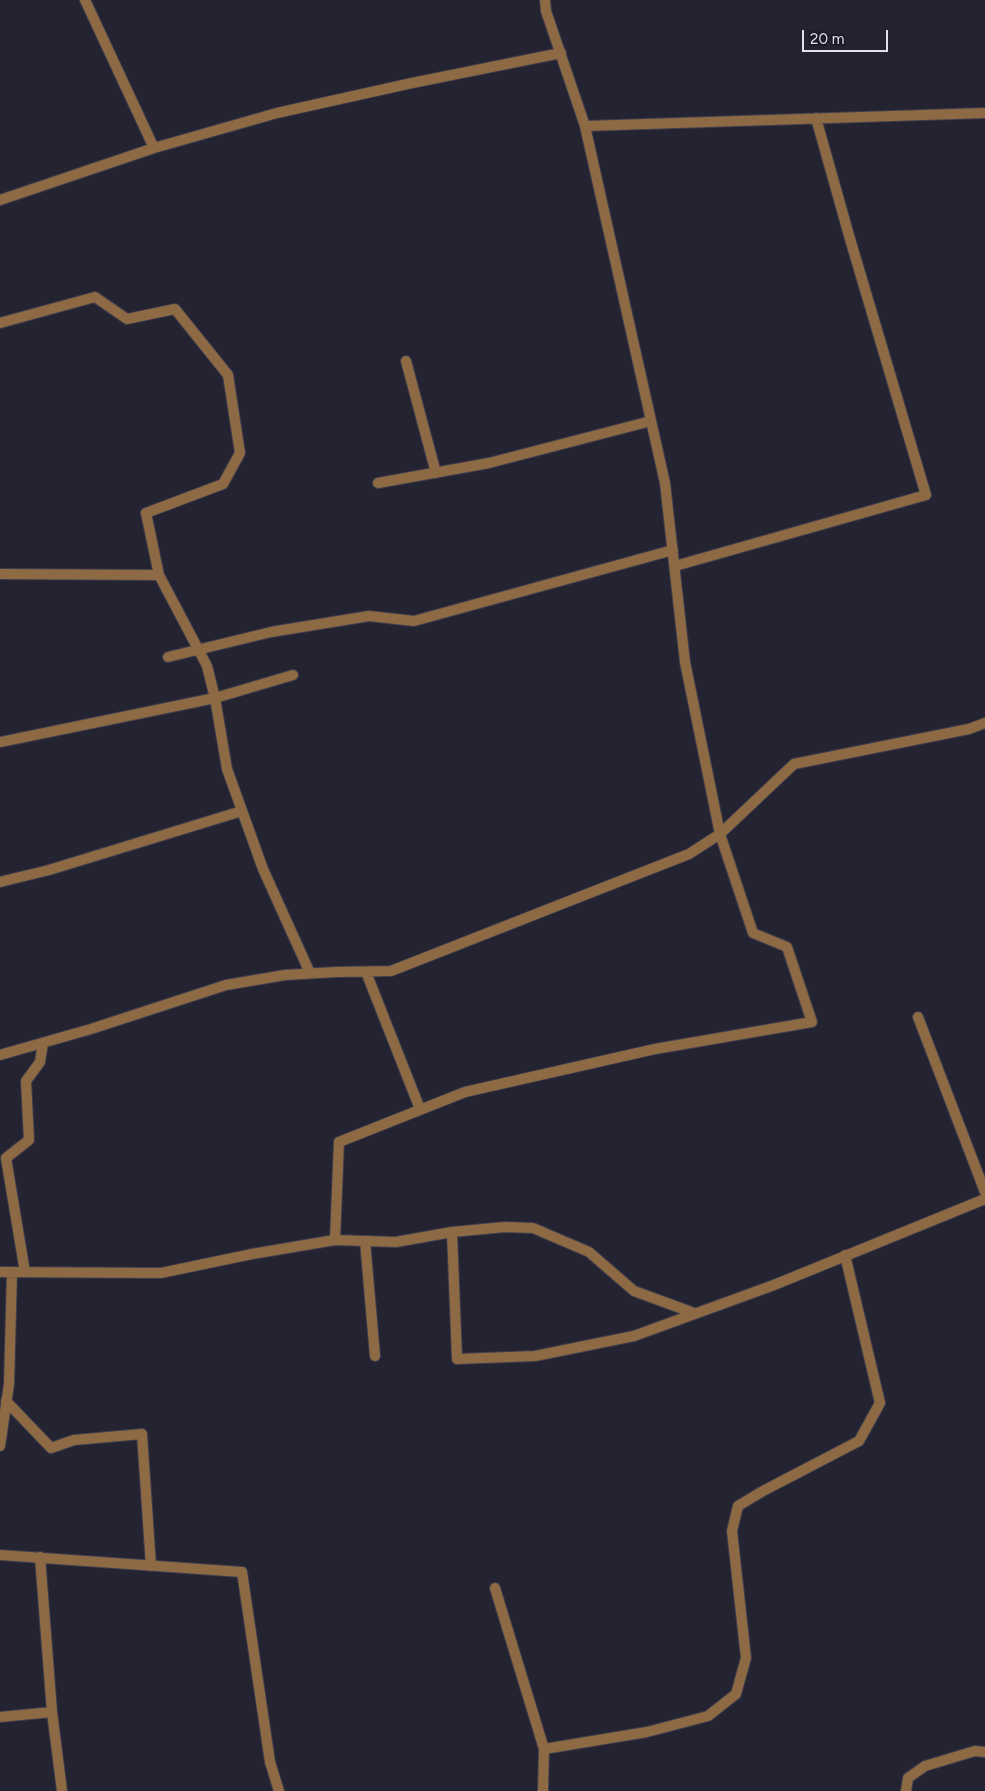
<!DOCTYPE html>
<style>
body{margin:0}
#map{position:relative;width:985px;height:1791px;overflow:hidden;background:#242332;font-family:Figtree,sans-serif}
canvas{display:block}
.scale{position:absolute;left:802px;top:30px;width:86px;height:22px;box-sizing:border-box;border:2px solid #e2e1ec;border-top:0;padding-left:6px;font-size:15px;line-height:18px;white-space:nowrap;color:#e2e1ec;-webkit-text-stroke:4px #1a1928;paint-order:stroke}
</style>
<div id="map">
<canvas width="985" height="1791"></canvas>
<div class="scale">20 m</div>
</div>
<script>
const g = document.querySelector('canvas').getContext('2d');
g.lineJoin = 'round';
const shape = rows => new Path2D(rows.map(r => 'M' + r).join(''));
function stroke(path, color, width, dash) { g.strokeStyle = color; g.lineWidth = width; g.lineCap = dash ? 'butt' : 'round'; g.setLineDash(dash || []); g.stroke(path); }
const minor = shape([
 [85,0,154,148],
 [585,126,985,113],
 [0,200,154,148,277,113,412,83,561,53],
 [0,323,95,297,127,319,175,309,228,375,240,453,223,484,146,513,159,575,207,666,215,698,227,769,263,869,310,973],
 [406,361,436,473],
 [378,483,489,463,651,421],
 [675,566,926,495,850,239,816,118],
 [0,574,159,575],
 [168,657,271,632,369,616,414,621,673,550],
 [0,742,215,698,293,675],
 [0,882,49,870,242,811],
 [366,972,420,1109],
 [918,1017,985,1192],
 [0,1055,91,1029,226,985,285,975,336,972,391,971,689,854,720,834,794,764,969,729,985,723],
 [452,1232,457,1359,535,1356,634,1336,774,1285,985,1199],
 [335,1240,339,1142,465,1092,655,1049,812,1022,787,947,753,933,720,834,685,662,665,483,585,126,546,11,545,0],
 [365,1241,375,1356],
 [0,1272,161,1273,252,1254,335,1240,396,1242,452,1232,505,1227,533,1228,589,1252,634,1291,694,1313],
 [25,1272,6,1158,29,1140,26,1081,40,1062,43,1043],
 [6,1401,51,1448,74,1440,142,1434,151,1566],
 [0,1446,9,1384,12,1272],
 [0,1555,242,1572,270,1762,279,1791],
 [495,1588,544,1749],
 [52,1712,62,1791],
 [0,1717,52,1712,40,1557],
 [543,1791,544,1749,647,1732,708,1716,736,1694,746,1658,732,1531,738,1506,763,1491,859,1441,880,1403,845,1255],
 [906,1791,908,1778,925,1766,975,1751,985,1752]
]);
stroke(minor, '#3f3e4c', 12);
stroke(minor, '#8d6944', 10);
</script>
